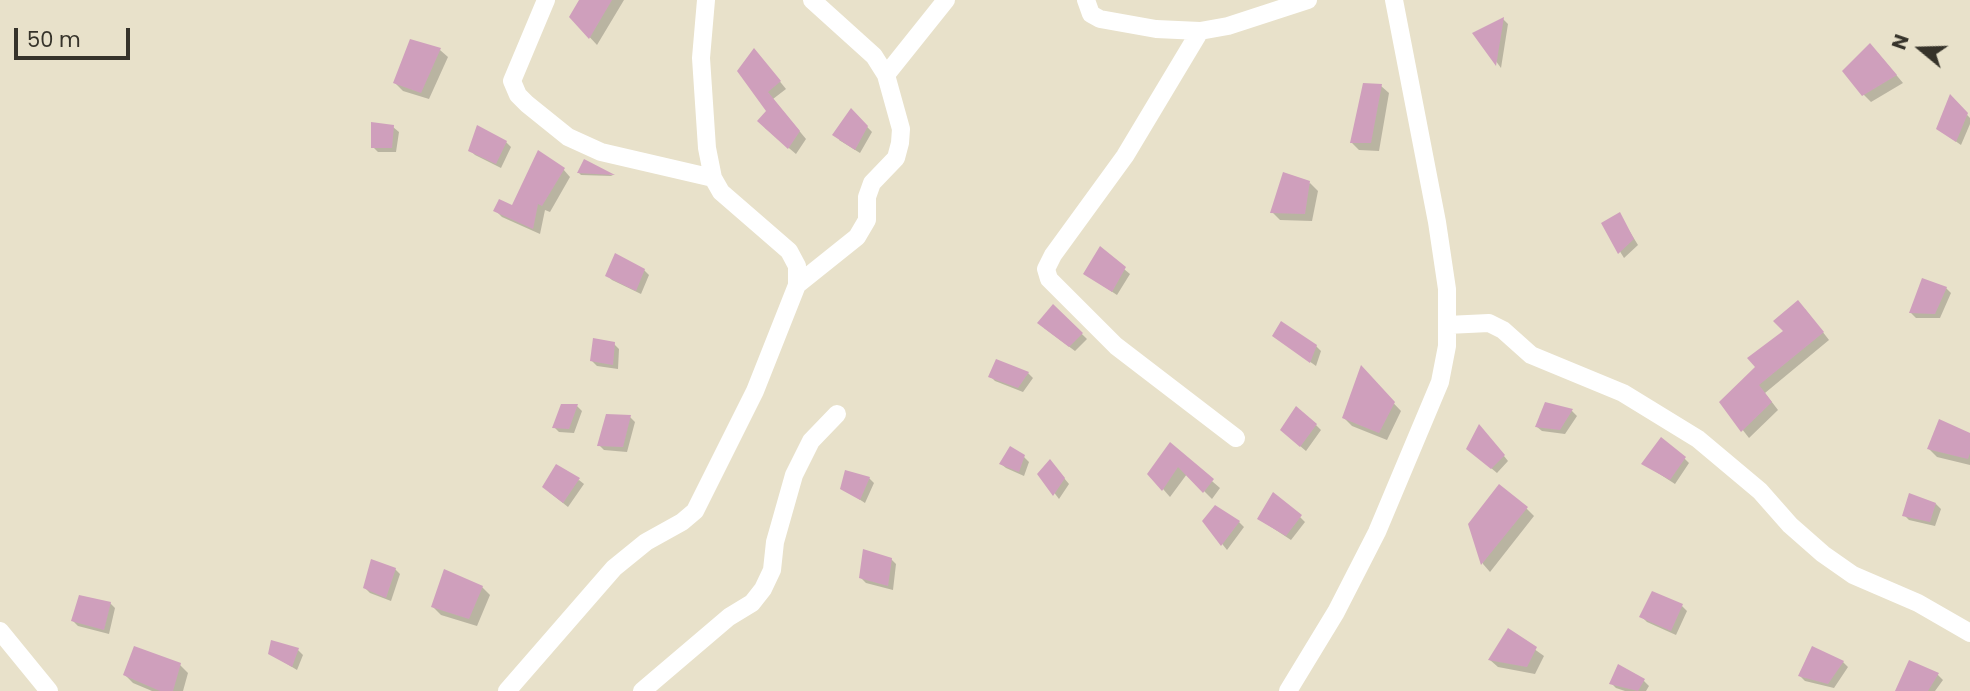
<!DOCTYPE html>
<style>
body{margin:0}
#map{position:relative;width:1970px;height:691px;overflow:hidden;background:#e8e1ca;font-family:Poppins,sans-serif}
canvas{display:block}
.north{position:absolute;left:1886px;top:14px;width:70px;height:70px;-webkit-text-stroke:5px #e8e1ca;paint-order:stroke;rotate:289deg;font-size:19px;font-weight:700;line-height:28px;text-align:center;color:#36332a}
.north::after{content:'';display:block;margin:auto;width:24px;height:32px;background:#36332a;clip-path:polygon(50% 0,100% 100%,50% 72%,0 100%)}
.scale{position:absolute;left:14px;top:28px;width:116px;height:32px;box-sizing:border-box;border:4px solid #36332a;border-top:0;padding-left:9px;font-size:21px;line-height:24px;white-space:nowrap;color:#36332a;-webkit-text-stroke:5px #e8e1ca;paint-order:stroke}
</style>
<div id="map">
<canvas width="1970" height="691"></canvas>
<div class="north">N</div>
<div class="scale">50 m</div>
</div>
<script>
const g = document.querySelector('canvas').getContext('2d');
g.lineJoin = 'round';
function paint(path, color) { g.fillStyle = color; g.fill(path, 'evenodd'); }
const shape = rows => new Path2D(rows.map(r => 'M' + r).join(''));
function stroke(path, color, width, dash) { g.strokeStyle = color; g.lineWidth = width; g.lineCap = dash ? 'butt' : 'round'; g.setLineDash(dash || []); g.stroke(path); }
paint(shape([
 [581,0,624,0,597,45,571,17],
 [1503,19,1508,24,1501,68,1475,33],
 [412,41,440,50,448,57,429,99,403,91,395,83],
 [1878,53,1903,83,1871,102,1863,94],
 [760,57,786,89,773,99,806,139,796,154,765,128,769,111],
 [1381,86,1389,93,1379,151,1359,150,1352,143],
 [1951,98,1970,118,1970,124,1961,145,1938,129],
 [852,111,872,132,860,153,839,140],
 [393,127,399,132,396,152,378,152,373,147],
 [506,142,511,147,501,168,475,155,470,150],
 [584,162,613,176,581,175,579,173],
 [563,169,570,177,550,212,545,210,540,234,502,217,495,210,513,208],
 [1310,183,1318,191,1312,221,1280,220,1272,212],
 [1619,214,1638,245,1624,258,1603,224],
 [1100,249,1130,274,1117,295,1085,274],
 [644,270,649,275,641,294,612,280,607,275],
 [1946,288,1951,293,1940,318,1916,318,1911,313],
 [1053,306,1087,339,1075,351,1044,328],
 [1805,309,1829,340,1765,393,1778,410,1749,438,1721,402,1757,368],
 [1274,336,1316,346,1321,351,1316,366],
 [614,344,619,349,618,369,597,366,592,361],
 [1361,369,1401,411,1387,440,1352,426,1344,418],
 [1028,373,1033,378,1023,392,995,381,990,376],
 [1546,404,1572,411,1577,416,1565,434,1542,431,1537,427],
 [577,406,582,411,574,433,559,432,554,427],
 [630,417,635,422,627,452,604,450,599,445],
 [1316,425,1321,430,1306,451,1287,435],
 [1484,431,1508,461,1497,473,1473,453],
 [1970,434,1970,465,1937,457,1929,449],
 [1170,445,1220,488,1212,499,1187,474,1170,497,1163,489],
 [1024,457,1029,462,1024,476,1006,468,1001,464],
 [1684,458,1689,463,1675,484,1644,464],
 [1055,467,1069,484,1059,499,1040,474],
 [846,472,869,478,874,483,865,503,842,488],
 [579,480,584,484,568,507,549,492],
 [1936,504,1941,509,1935,526,1909,520,1904,515],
 [1526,508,1534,516,1490,572,1483,564,1470,524],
 [1300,517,1305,522,1291,540,1259,519],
 [1204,521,1239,522,1244,527,1227,550],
 [891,559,896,564,893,590,866,583,861,578],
 [395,569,400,574,391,601,370,593,365,588],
 [482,587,490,595,477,626,441,615,433,607],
 [110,603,115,608,109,634,78,626,73,621],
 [1682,606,1687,611,1676,635,1647,622,1642,617],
 [1509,631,1544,656,1535,674,1498,667,1490,660],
 [1813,648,1843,662,1848,667,1834,688,1805,681,1800,676],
 [298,650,303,655,297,670,269,653],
 [1910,662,1938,675,1943,680,1935,691,1897,691],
 [180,665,188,673,183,691,152,691,133,683,125,675],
 [1618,667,1644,681,1649,686,1646,691,1625,691,1616,688,1611,683]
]), '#0003');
paint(shape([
 [579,0,612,0,589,39,569,17],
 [1504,17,1496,66,1472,33],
 [410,39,441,48,421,93,393,83],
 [1870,43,1897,75,1862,96,1842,71],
 [754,48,781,81,768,92,800,131,788,149,757,121,766,111,737,71],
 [1363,83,1382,84,1371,143,1350,143],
 [1950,94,1968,113,1956,142,1936,129],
 [851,108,868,126,855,150,832,135],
 [371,122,394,125,392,148,371,148],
 [477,125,507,141,496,164,468,151],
 [538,150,565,168,542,206,538,204,533,229,493,211,499,199,512,205],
 [584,159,615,175,577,173],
 [1283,172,1310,181,1305,214,1270,213],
 [1620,212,1634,239,1618,254,1601,223],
 [1100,246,1126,267,1112,292,1083,274],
 [615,253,645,269,636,291,605,276],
 [1922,278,1947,287,1935,314,1909,313],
 [1798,300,1824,332,1759,385,1772,402,1741,432,1719,402,1755,367,1747,358,1783,331,1773,321],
 [1053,304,1083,333,1069,347,1037,323],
 [1281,321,1317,345,1310,363,1272,336],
 [593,338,615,342,613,365,590,361],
 [996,359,1029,372,1018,388,988,377],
 [1361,365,1395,402,1379,433,1342,418],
 [1545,402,1573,409,1560,430,1535,427],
 [561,404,578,404,569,429,552,428],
 [1296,406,1317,424,1300,447,1280,430],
 [606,414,631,415,623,447,597,446],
 [1939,419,1970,433,1970,453,1968,459,1927,449],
 [1479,424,1505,455,1491,469,1466,449],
 [1661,437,1686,457,1670,480,1641,464],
 [1170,442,1214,479,1203,493,1178,467,1162,491,1147,474],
 [1010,446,1025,455,1019,472,999,464],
 [1050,459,1065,478,1053,496,1037,474],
 [556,464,580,478,563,503,542,487],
 [845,470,870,477,860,500,840,489],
 [1499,484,1528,507,1481,565,1468,524],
 [1273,492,1302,515,1286,536,1257,519],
 [1909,493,1936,503,1930,522,1902,516],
 [1215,505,1240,521,1221,546,1202,521],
 [863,549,892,558,888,586,859,578],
 [371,559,396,568,386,598,363,588],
 [444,569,483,586,469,619,431,607],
 [1652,591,1683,604,1671,631,1639,617],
 [79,595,111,602,104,630,71,621],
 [1508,628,1537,647,1527,667,1488,660],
 [271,640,299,648,292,667,268,654],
 [134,646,181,663,173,691,160,691,123,675],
 [1812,646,1844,661,1828,684,1798,676],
 [1909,660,1939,673,1928,691,1895,691],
 [1618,664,1645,679,1638,691,1609,684]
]), '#cf9fbc');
stroke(shape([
 [546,0,512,81,518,95,527,104,568,137,601,152,713,178],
 [1086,0,1091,14,1100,19,1156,29,1200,31,1228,26,1308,0],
 [1200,31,1125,156,1053,255,1046,269,1049,279,1116,346,1236,438],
 [886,75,946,0],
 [797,285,857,237,867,220,867,197,872,183,896,158,900,143,901,129,886,75,874,56,812,0],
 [1447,325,1489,323,1503,330,1531,355,1623,393,1698,439,1760,491,1790,525,1823,554,1853,575,1918,603,1970,633],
 [0,631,49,691],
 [507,691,614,568,646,542,682,522,695,511,755,391,797,285,797,266,789,251,721,192,713,178,707,148,701,58,706,0],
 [642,691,729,617,752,603,763,589,772,570,775,542,794,475,811,441,837,414],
 [1288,691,1336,612,1377,532,1440,382,1447,346,1447,289,1437,222,1394,0]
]), '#fff', 18);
</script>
